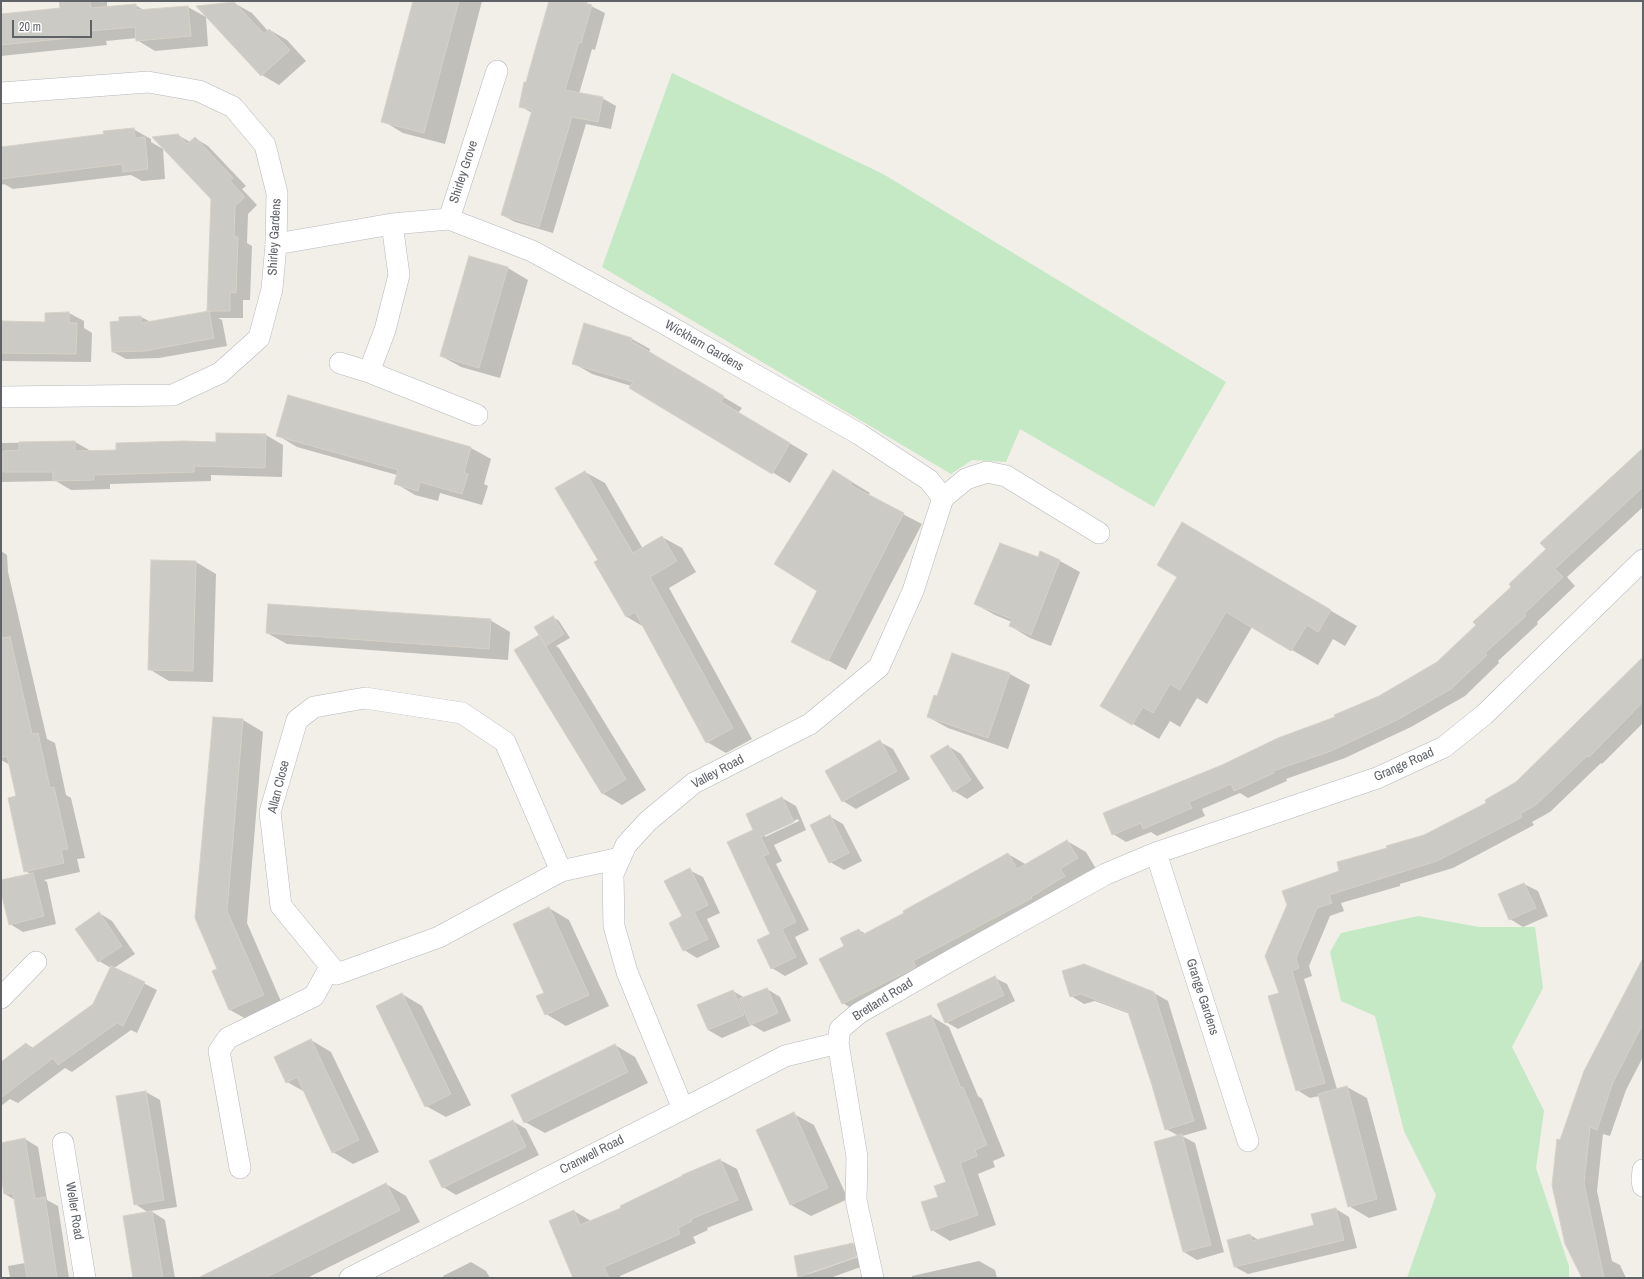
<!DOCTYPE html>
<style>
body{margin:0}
#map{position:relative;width:1644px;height:1279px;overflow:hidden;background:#f1efe8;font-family:"Archivo Narrow",sans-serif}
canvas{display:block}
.frame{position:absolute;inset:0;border:2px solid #5f6368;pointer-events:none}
.scale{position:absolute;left:12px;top:20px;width:80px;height:18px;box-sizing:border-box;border:2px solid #5f6368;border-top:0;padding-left:5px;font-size:12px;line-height:14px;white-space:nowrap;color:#5f6368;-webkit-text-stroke:3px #fff;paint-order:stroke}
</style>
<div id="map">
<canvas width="1644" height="1279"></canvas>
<div class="frame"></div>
<div class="scale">20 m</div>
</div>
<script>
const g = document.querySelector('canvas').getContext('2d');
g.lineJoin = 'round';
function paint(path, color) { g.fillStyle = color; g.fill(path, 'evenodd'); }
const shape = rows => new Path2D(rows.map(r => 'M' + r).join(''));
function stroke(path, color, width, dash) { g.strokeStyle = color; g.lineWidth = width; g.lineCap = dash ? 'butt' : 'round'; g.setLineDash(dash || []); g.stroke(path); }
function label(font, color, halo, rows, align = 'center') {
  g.font = font + ' "Archivo Narrow",sans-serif'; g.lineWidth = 4; g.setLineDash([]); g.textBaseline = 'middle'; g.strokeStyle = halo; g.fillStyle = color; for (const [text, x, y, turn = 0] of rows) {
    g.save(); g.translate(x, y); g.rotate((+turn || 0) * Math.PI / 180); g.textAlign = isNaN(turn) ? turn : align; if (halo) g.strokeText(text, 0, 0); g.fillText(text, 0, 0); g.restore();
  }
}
paint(shape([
 [672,73,883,174,1226,382,1154,507,1020,429,1006,462,972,460,951,474,602,267],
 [1418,916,1479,927,1535,927,1543,988,1512,1047,1544,1111,1536,1168,1569,1266,1569,1278,1407,1278,1436,1195,1404,1131,1375,1016,1341,1001,1330,952,1341,933]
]), '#c5e8c5');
paint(shape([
 [60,1,107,1,107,8,135,5,144,10,188,7,206,17,208,46,155,51,137,40,137,38,106,41,107,45,1,56,1,15,61,8],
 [414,1,482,1,445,144,403,133,383,121],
 [550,1,587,1,587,4,605,13,595,50,592,49,579,94,602,98,616,106,611,129,586,124,553,233,515,222,502,215,532,113,520,106],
 [234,3,252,13,268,31,270,30,287,40,306,61,279,85,262,75,198,7],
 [133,129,151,139,151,142,163,149,165,179,142,181,131,175,13,189,4,184,1,185,1,148,105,135],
 [178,135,190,142,195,138,208,146,246,186,242,189,257,205,248,214,247,243,252,246,250,300,243,300,243,318,218,318,222,320,227,346,159,358,126,359,113,352,141,317,151,322,211,312,208,310,212,199],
 [508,268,528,280,500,378,461,367,441,356],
 [69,313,84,321,84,328,92,333,91,362,1,361,1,322,46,323],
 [585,325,632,339,650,349,649,353,742,408,738,413,808,454,790,483,631,386,592,374,573,363],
 [288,396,471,448,491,459,484,484,488,486,482,505,440,493,438,501,415,495,395,483,397,475,297,447,277,435],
 [266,435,283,445,282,477,211,475,211,481,110,484,110,489,71,490,56,481,1,482,1,443,75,442,91,451,117,451,217,443],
 [1643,449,1643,507,1567,577,1575,586,1537,622,1538,624,1498,661,1499,663,1465,696,1411,727,1345,758,1286,779,1287,781,1248,798,1240,793,1202,809,1205,816,1157,836,1151,832,1126,842,1113,834,1379,697,1437,663,1477,625,1547,549],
 [585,472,605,483,643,549,662,537,682,548,696,572,669,588,752,739,726,753,707,742,644,627,627,617,595,563,599,561],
 [852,482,870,493,868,496,922,524,846,670,792,641,819,590,776,564],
 [1208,539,1357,626,1345,646,1333,639,1318,665,1252,627,1207,704,1197,698,1180,727,1170,721,1159,739,1102,706,1178,576],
 [1,551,7,555,8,572,47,739,55,743,66,795,71,798,85,858,77,859,80,872,44,880,47,882,56,924,23,932,10,924,1,888,1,881,31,874,25,871,17,797,10,765,1,760],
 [1038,558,1060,561,1080,572,1051,646,1030,638,1010,626,1012,622,995,615,975,604],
 [196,562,216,574,213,682,169,681,149,669],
 [553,617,559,621,570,638,556,646,559,648,646,790,622,805,602,793,539,636,542,638],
 [490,620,510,632,508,660,287,644,267,633],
 [953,654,1010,674,1030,685,1008,749,948,728,928,717,938,697],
 [1643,662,1643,723,1602,764,1601,763,1550,812,1532,822,1534,825,1453,868,1400,884,1400,886,1341,903,1344,911,1330,916,1309,966,1312,976,1304,979,1337,1089,1347,1087,1367,1098,1397,1210,1369,1218,1349,1206,1319,1096,1310,1098,1297,1090,1280,994,1266,956,1341,871,1388,848,1424,836,1488,803,1517,783],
 [213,718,243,720,263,732,247,923,283,1006,250,1021,230,1010,213,972,219,969],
 [880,742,893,749,910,779,856,809,843,801],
 [948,746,961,754,984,788,967,799,954,791],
 [782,798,796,806,806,830,774,845,782,861,776,864,809,930,795,937,808,964,785,976,772,968,771,935,754,830],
 [798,819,799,821,765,837,765,834],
 [829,816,843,824,862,861,844,870,830,862],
 [1067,841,1086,852,1096,869,862,1015,843,1003,845,946,859,930,866,934,905,914,1008,854,1027,865],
 [689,870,703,877,720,913,707,919,720,947,697,958,684,950,683,917],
 [1524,884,1538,891,1548,916,1523,927,1510,919],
 [549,908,569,920,609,1006,566,1026,546,1014],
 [99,913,112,921,135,954,114,968,157,990,137,1033,131,1030,72,1072,65,1068,18,1103,10,1099,1,1106,1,1064,27,1044,33,1048,93,1005,111,968,99,961,76,929],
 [1643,964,1643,1057,1626,1090,1610,1136,1603,1134,1597,1191,1612,1261,1620,1265,1626,1278,1583,1278,1561,1141],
 [1063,971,1154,993,1168,1001,1207,1129,1182,1136,1195,1143,1224,1252,1197,1260,1184,1252,1155,1142,1179,1136,1166,1129,1130,1014,1095,1001,1084,1004,1071,996],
 [995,978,1007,984,1015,1001,958,1029,946,1022],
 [767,989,780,997,791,1021,764,1032,752,1025,722,1038,708,1030,733,991,745,998],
 [402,994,422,1006,471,1105,446,1117,426,1106],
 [931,1016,949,1027,978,1096,982,1099,1005,1156,993,1161,995,1167,978,1174,996,1225,950,1241,932,1230,939,1198,948,1182],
 [311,1040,331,1052,379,1152,353,1164,333,1152,305,1092,287,1082],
 [615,1045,635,1057,648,1083,545,1133,525,1122],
 [146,1092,160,1100,177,1207,151,1211,165,1220,175,1278,134,1278,149,1213,135,1204,117,1097],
 [794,1114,814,1125,848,1199,811,1216,791,1205],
 [513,1121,526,1129,539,1155,456,1195,443,1187],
 [25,1139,38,1147,47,1200,58,1206,69,1278,10,1278,8,1266,25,1263,15,1200,5,1194,1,1169,1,1144],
 [720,1160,737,1169,753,1210,707,1228,708,1230,693,1237,696,1243,620,1276,621,1278,574,1278,574,1211,591,1221,623,1208],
 [386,1184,406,1196,420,1222,307,1278,231,1278],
 [1336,1209,1349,1217,1357,1248,1248,1274,1235,1267,1250,1235,1259,1240,1315,1226],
 [853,1244,866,1252,869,1264,830,1278,802,1278,799,1276],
 [861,1254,861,1256,809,1274,809,1272],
 [979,1261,995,1270,997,1278,912,1278,912,1276],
 [471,1262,486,1271,490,1278,444,1278,443,1276]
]), '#0003');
const building = shape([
 [59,1,90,1,91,8,136,4,136,10,188,6,191,36,136,41,135,27,89,31,89,36,1,45,1,14,60,8,59,1],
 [413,1,459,1,424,133,381,122,413,1],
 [549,1,579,1,592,5,581,43,579,42,565,90,603,97,598,122,572,117,539,227,501,215,532,110,519,107,524,82,526,82,549,1],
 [234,2,264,34,269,29,290,50,261,76,196,6,234,2],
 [134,128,135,138,145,137,148,169,123,172,122,164,1,179,1,147,104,134,103,131,134,128],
 [178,134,187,144,195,137,233,178,230,181,245,197,235,206,234,237,238,237,236,293,230,292,230,311,207,311,211,199,152,137,178,134],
 [469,256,508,267,479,368,440,356,469,256],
 [209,311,214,338,145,351,112,352,110,322,119,321,119,317,141,316,141,323,209,311],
 [69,312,69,323,77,323,76,354,1,353,1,321,45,322,45,313,69,312],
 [584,323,632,338,631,341,724,396,721,402,790,443,772,474,629,388,633,382,572,364,584,323],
 [288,395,471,447,464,473,468,474,462,494,420,482,418,491,394,484,398,470,276,436,288,395],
 [216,433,266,434,265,468,194,466,194,472,94,475,94,480,53,481,53,472,3,472,3,451,19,450,19,442,75,441,75,451,116,450,116,443,184,441,216,442,216,433],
 [1643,448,1643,487,1555,569,1563,577,1524,614,1526,616,1485,653,1487,655,1451,689,1397,720,1331,751,1273,771,1274,773,1234,791,1231,784,1189,802,1192,808,1143,829,1141,823,1112,835,1103,813,1222,765,1278,738,1335,717,1334,715,1379,696,1437,662,1476,625,1473,622,1511,587,1509,584,1546,549,1540,543,1643,448],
 [833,470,852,482,850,485,904,513,828,661,791,642,817,591,774,564,833,470],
 [585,471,633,553,662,536,677,561,650,577,733,728,706,743,635,612,626,617,594,562,598,560,555,488,585,471],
 [1182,522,1331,610,1318,632,1307,625,1291,651,1226,612,1180,690,1170,684,1153,713,1143,707,1132,725,1100,706,1177,577,1157,565,1182,522],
 [1000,543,1038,557,1040,551,1060,560,1031,635,1009,626,1012,619,974,604,1000,543],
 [151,560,196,561,193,671,148,670,151,560],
 [268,604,491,619,489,649,266,633,268,604],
 [553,616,564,634,546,646,534,627,553,616],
 [539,635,626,779,602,794,514,650,539,635],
 [10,637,32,734,38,733,50,788,54,787,68,849,61,850,64,863,24,872,8,798,16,796,7,756,1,758,1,638,10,637],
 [952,653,1010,673,988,738,927,717,934,695,937,696,952,653],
 [1643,657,1643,702,1589,757,1587,756,1537,804,1520,814,1522,817,1437,861,1329,895,1332,903,1317,908,1296,958,1299,968,1292,971,1325,1083,1296,1091,1268,996,1279,993,1265,956,1287,905,1282,891,1339,871,1337,862,1387,848,1386,846,1424,835,1486,803,1485,800,1516,782,1643,657],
 [213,717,243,719,227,911,264,995,229,1010,212,971,217,969,195,918,213,717],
 [880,740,897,771,842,802,825,771,880,740],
 [948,745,971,780,953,792,930,756,948,745],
 [782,797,794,822,761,837,769,854,763,856,796,922,782,929,796,957,771,969,757,940,770,934,727,842,753,830,746,814,782,797],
 [830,815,849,853,829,863,810,825,830,815],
 [1067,840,1078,858,1060,869,1065,876,1031,897,1032,898,913,961,916,966,914,968,842,1004,819,959,844,946,840,938,859,929,862,935,904,913,903,911,1008,853,1017,869,1067,840],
 [690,868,708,905,694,912,708,939,683,951,669,923,682,916,664,881,690,868],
 [33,873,44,916,9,925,1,892,1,880,33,873],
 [1524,883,1536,908,1509,920,1498,894,1524,883],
 [549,907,589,995,545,1015,536,996,544,993,513,924,549,907],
 [99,912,122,946,98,962,75,929,99,912],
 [1643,958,1643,1024,1613,1082,1597,1130,1590,1127,1584,1183,1604,1278,1582,1278,1565,1244,1552,1185,1557,1139,1560,1140,1584,1071,1643,958],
 [1084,964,1154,992,1194,1121,1165,1130,1151,1082,1128,1012,1081,994,1070,997,1062,971,1084,964],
 [111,966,145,982,123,1026,117,1023,58,1065,53,1058,1,1098,1,1062,26,1043,31,1049,93,1004,111,966],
 [995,976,1004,995,945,1023,937,1004,995,976],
 [767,988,778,1013,750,1025,739,999,767,988],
 [733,990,744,1015,708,1030,697,1005,733,990],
 [402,993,451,1094,425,1107,376,1006,402,993],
 [931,1015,961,1088,963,1087,987,1145,975,1150,977,1156,960,1163,978,1215,931,1231,921,1202,938,1197,934,1186,946,1182,886,1033,931,1015],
 [311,1039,359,1140,332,1153,297,1077,286,1083,274,1057,311,1039],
 [615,1044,628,1072,524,1123,511,1095,615,1044],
 [1347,1086,1377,1199,1348,1207,1318,1094,1347,1086],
 [146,1091,164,1200,134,1205,116,1096,146,1091],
 [794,1112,828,1188,790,1205,756,1130,794,1112],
 [513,1120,526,1147,442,1188,429,1161,513,1120],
 [1182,1134,1211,1245,1183,1252,1154,1142,1182,1134],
 [25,1138,35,1199,45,1197,57,1278,27,1278,13,1193,4,1194,1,1175,1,1143,25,1138],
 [720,1159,738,1200,691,1219,692,1221,678,1228,680,1234,604,1267,609,1278,573,1278,549,1221,574,1210,580,1225,621,1208,620,1206,682,1176,682,1175,720,1159],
 [386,1183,400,1210,265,1278,198,1278,386,1183],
 [1336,1208,1344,1240,1234,1267,1227,1240,1250,1234,1252,1241,1314,1225,1311,1214,1336,1208],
 [152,1211,163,1278,133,1278,123,1216,152,1211],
 [853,1243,856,1257,798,1277,794,1256,853,1243]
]);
paint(building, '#cccac5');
stroke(building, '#d6d1c6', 1);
const minor = shape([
 [1,93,148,82,199,91,233,107,265,145,277,193,276,244,272,289,259,338,220,373,173,395,1,397],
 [449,219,497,71],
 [276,244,392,224,449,219,532,251,660,321,859,434,929,480,943,498],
 [340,363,369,372,477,415],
 [369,372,385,330,399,275,392,224],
 [943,498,966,479,987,472,1006,476,1099,533],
 [1156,853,1248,1141],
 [561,871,505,742,462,713,365,698,314,707,297,720,270,812,281,906,337,974,439,937,561,871,620,858],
 [1,998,36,962],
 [683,1109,627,972,614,926,613,874,626,845,648,821,694,783,810,724,879,667,913,591,943,498],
 [63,1143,85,1278],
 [240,1168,219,1051,228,1038,314,996,330,967],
 [1643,1170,1642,1180,1643,1186],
 [350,1278,683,1109,785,1056,838,1043],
 [873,1278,856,1200,857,1157,838,1043,840,1029,859,1013,948,962,1106,874,1156,853,1377,778,1444,747,1485,714,1643,560]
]);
stroke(minor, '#b5b8bc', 22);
stroke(minor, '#fff', 21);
label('13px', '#5f6368', '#fff', [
 ["Shirley Grove",464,172,-72],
 ["Shirley Gardens",275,237,-87],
 ["Wickham Gardens",704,346,30],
 ["Grange Road",1404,765,-24],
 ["Valley Road",718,772,-28],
 ["Allan Close",279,787,-76],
 ["Grange Gardens",1202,997,72],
 ["Bretland Road",883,1000,-32],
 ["Cranwell Road",592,1155,-27],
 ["Weller Road",74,1211,81]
]);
</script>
